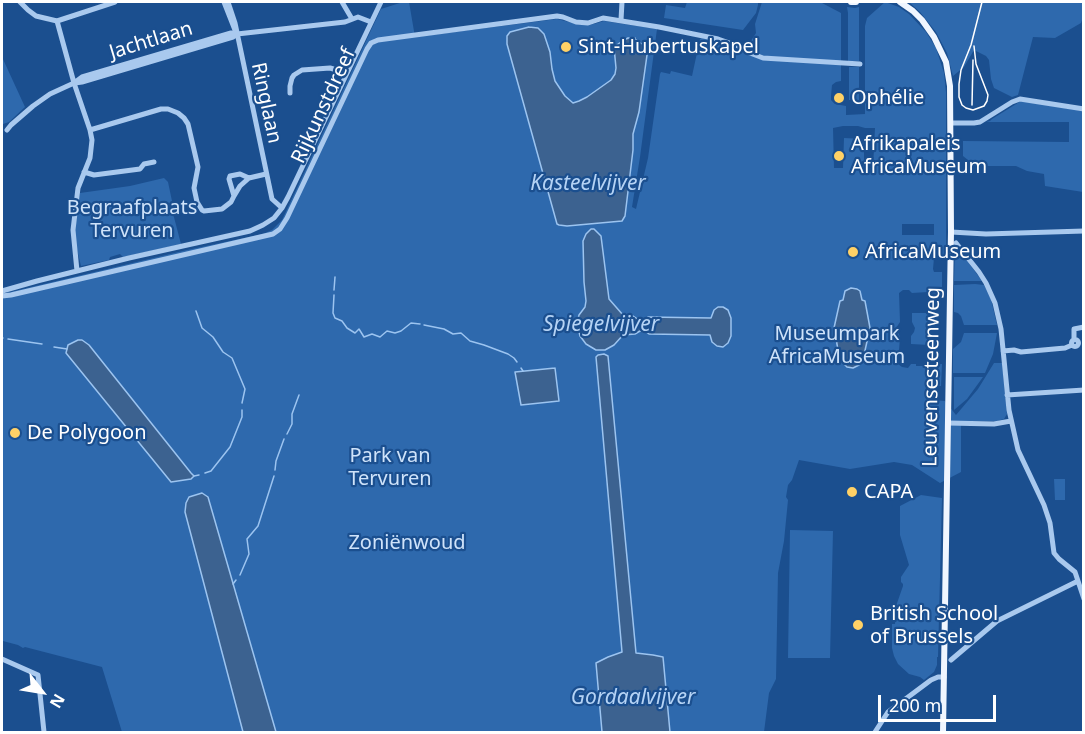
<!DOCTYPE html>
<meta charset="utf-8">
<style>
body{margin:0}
#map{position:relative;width:1085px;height:734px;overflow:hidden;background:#1b4f8f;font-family:"Noto Sans",sans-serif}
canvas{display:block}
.frame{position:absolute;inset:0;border:3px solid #fff;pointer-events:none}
.north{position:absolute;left:12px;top:662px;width:60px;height:60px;-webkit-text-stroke:4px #1b4f8f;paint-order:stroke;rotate:121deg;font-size:16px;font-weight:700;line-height:24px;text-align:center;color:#fff}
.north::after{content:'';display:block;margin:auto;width:21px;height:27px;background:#fff;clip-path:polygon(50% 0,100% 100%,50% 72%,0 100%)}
.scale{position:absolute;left:878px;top:695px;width:118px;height:27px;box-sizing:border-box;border:3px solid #fff;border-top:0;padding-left:8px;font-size:18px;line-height:21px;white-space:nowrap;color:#fff;-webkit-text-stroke:4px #1b4f8f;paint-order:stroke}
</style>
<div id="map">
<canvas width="1085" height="734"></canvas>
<div class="frame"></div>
<div class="north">N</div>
<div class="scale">200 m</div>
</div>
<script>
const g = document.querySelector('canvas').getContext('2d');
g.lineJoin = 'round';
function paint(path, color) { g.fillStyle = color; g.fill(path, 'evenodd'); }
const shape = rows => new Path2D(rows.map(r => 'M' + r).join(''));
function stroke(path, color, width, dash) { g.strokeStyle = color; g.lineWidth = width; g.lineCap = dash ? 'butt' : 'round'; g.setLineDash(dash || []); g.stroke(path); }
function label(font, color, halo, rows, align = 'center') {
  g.font = font + ' "Noto Sans",sans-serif'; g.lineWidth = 4.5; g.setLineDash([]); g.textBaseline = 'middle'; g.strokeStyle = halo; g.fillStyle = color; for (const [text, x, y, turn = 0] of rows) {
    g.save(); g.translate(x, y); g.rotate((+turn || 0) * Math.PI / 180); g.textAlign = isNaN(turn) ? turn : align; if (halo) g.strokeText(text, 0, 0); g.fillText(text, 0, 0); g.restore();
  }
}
paint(shape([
 [403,2,409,2,415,37,557,19,581,25,594,24,604,21,657,29,640,157,632,207,636,209,648,158,660,74,661,72,670,74,671,71,692,76,700,39,702,38,718,42,737,50,749,44,756,33,755,24,762,2,821,2,822,3,841,13,841,81,836,82,832,85,831,96,831,100,835,104,846,106,846,115,865,114,865,26,867,18,885,2,899,7,909,14,926,32,936,48,944,73,946,92,946,245,943,258,934,258,933,269,934,272,942,272,942,294,929,293,928,292,912,293,909,290,903,290,899,293,900,322,896,328,900,337,898,364,902,367,908,368,911,364,916,364,916,366,927,366,928,364,942,364,941,386,933,386,932,397,933,400,945,401,956,415,978,389,994,363,1002,363,1007,414,1004,419,997,421,961,421,961,472,940,483,912,465,894,462,850,469,799,460,792,480,788,485,786,497,788,500,784,541,778,573,776,679,769,693,764,732,122,732,102,667,25,647,23,648,18,645,3,641,2,664,2,291,3,293,6,293,187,250,263,234,272,230,282,220,381,9],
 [843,126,858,126,865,128,875,128,873,168,864,168,864,139,844,138,843,168,834,168,833,128],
 [902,224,934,224,934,235,902,235],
 [687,2,758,2,758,5,756,13,743,30,664,18,666,5,685,8],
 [909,2,1083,2,1083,17,1081,23,1055,38,1033,37,1018,95,1012,97,994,88,991,79,989,60,986,56,974,50,964,67,953,76,947,53,936,32,920,12],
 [847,7,855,8,859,7,859,61,848,61,848,13],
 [2,57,25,107,9,122,3,124,2,126],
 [849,67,859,67,859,100,849,100],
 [1021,101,1083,111,1083,192,1045,186,1044,174,1027,171,1016,166,968,166,968,160,963,156,963,141,1069,142,1069,122,986,122,990,121,992,119],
 [164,178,168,182,172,201,170,202,181,244,123,257,120,254,110,257,109,260,81,266,74,237,80,193,130,186],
 [957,247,982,281,954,281,955,249],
 [975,284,984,285,991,299,997,325,964,325,961,316,958,313,954,312,954,285],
 [912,313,930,313,929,345,911,344,911,336,914,332,915,328,912,322],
 [964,333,997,333,993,354,985,373,953,373,953,349,961,342],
 [954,377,983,377,967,399,954,410],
 [1054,479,1065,479,1065,500,1055,500],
 [921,495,942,498,938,657,937,657,937,665,934,672,924,680,920,677,909,674,898,664,894,656,892,648,892,624,895,624,896,606,903,586,903,584,901,582,901,577,909,565,900,535,900,506],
 [790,530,833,531,830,658,788,658]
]), '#2e69ad');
const water = shape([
 [529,27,538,28,544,34,550,52,552,69,555,81,565,96,573,103,579,101,587,97,611,80,615,74,616,68,614,47,621,42,628,38,635,38,635,39,648,48,639,112,633,134,633,150,625,216,622,221,567,226,559,225,557,224,507,44,507,36,510,32,529,27],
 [591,229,594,229,601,236,609,299,623,315,633,316,639,320,646,320,648,317,711,318,714,310,718,307,723,307,728,310,731,318,731,336,728,343,723,347,717,346,712,342,710,335,649,334,646,332,640,331,635,334,623,335,614,345,605,350,596,350,586,344,580,336,577,323,579,315,585,307,586,301,584,282,583,241,586,234,591,229],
 [851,288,857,289,860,291,862,300,865,301,870,328,864,355,861,355,859,365,853,368,847,367,845,365,842,355,839,355,834,328,840,301,843,300,845,291,851,288],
 [78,340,82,340,89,345,191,473,194,476,191,479,171,482,66,353,68,345,78,340],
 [604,354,608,356,636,653,653,655,663,657,670,732,602,732,596,663,608,657,622,652,596,357,598,355,604,354],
 [555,368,559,401,521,405,515,372,555,368],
 [202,493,208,497,276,732,243,732,185,512,186,503,189,497,202,493]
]);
paint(water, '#3c6290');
stroke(water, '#9cc4f0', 1.5);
stroke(shape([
 [334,290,335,277],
 [334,295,333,313,335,318,342,321,347,328,355,333,359,329,364,337,372,334,380,337,387,331,395,333,401,331,411,323,420,324],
 [196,311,202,328,213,337,223,352,232,358,245,389,242,403],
 [424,325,444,329,453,334,461,333,470,341,484,345,508,354,514,358,517,362],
 [2,338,3,338],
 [8,339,42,344],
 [54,347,67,349],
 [521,368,523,371],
 [287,434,292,424,292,414,299,395],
 [275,470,276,461,284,439],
 [205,473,211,471,230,447,242,417,242,410],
 [194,476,199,475],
 [240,575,249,554,247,539,258,526,274,476],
 [233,584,236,580]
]), '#9cc4f0', 1.5);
stroke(shape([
 [20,2,28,10,36,16,57,21,115,2],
 [224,2,235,30],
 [228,2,235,23,272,199,282,208],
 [342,2,352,19],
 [621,20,622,2],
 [57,21,74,83,90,130,92,140,90,158,78,188,73,230,77,271],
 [75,83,82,82,233,37,237,34],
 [290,93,290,86,292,78,294,75,302,70,330,68,347,73],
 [951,123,974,123,980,122,1012,102,1020,99,1084,109],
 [7,130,11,125,33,106,50,94,74,83,82,77,231,33,237,34,345,22,358,17,371,22],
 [90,130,161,109,168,109,178,113,184,118,188,124,198,167,194,188,197,202,202,210,204,211,222,209,231,202,234,196,229,179,230,176,240,174,249,178,266,174],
 [84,172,94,175,140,169,144,164,154,162],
 [234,196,240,186,249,178],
 [951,232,986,234,1084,231],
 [956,243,979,272,986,283,995,303,1001,329,1009,410,1018,450,1044,505,1050,523,1054,553,1059,559,1075,572,1084,599],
 [2,291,37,281,129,258,250,231,263,225,274,218,282,208,288,197,381,2],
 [2,296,11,295,273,234,280,229,287,218,367,49,371,43,378,40,557,16,563,17,576,22,588,23,603,18,659,27,718,39,738,46,750,53,763,58,860,64],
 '1071.5 343a3.5 3.5 0 1 1 7 0a3.5 3.5 0 1 1-7 0Z',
 [1074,340,1074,329,1084,327],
 [1003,351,1014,350,1021,352,1065,348,1072,345],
 [1007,395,1084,390],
 [948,423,994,424,1011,421],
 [2,659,38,675,44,732],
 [951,660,997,621,1078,581],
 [875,732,888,712,931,680,938,677,944,677]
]), '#a9c9ee', 5);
stroke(shape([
 [851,2,856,2],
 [900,2,913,11,922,20,934,37,946,62,950,86,951,232,943,732]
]), '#f0f6ff', 6);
stroke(shape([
 [974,46,976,64,988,95,987,101,984,106,973,110,966,108,962,105,959,97,959,84,961,70,971,45,982,2],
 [972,105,973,60]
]), '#fff', 1.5);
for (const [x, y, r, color] of [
 [566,47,6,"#ffd166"],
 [839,98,6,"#ffd166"],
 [839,156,6,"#ffd166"],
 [853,252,6,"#ffd166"],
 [15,433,6,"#ffd166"],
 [852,492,6,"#ffd166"],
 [858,625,6,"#ffd166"]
]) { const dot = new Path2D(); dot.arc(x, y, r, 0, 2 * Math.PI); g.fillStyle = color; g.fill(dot); stroke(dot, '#1b4f8f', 2); }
label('20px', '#fff', '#1b4f8f', [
 ["Jachtlaan",151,41,-17],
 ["Ringlaan",266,103,78],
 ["Rijkunstdreef",324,106,-65],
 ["Leuvensesteenweg",932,377,-89]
]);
label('20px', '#fff', '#1b4f8f', [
 ["Sint-Hubertuskapel",578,47],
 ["Ophélie",851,98],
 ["Afrikapaleis",851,144],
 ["AfricaMuseum",851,167],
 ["AfricaMuseum",865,252],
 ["De Polygoon",27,433],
 ["CAPA",864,492],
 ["British School",870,614],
 ["of Brussels",870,637]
], 'left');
label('20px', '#cfe3fa', '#1b4f8f', [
 ["Begraafplaats",132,208],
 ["Tervuren",132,231],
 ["Museumpark",837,334],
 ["AfricaMuseum",837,357],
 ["Park van",390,456],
 ["Tervuren",390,479],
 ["Zoniënwoud",407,543]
]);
label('italic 21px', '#b5d3f5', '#1b4f8f', [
 ["Kasteelvijver",588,184],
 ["Spiegelvijver",601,325],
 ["Gordaalvijver",633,698]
]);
</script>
